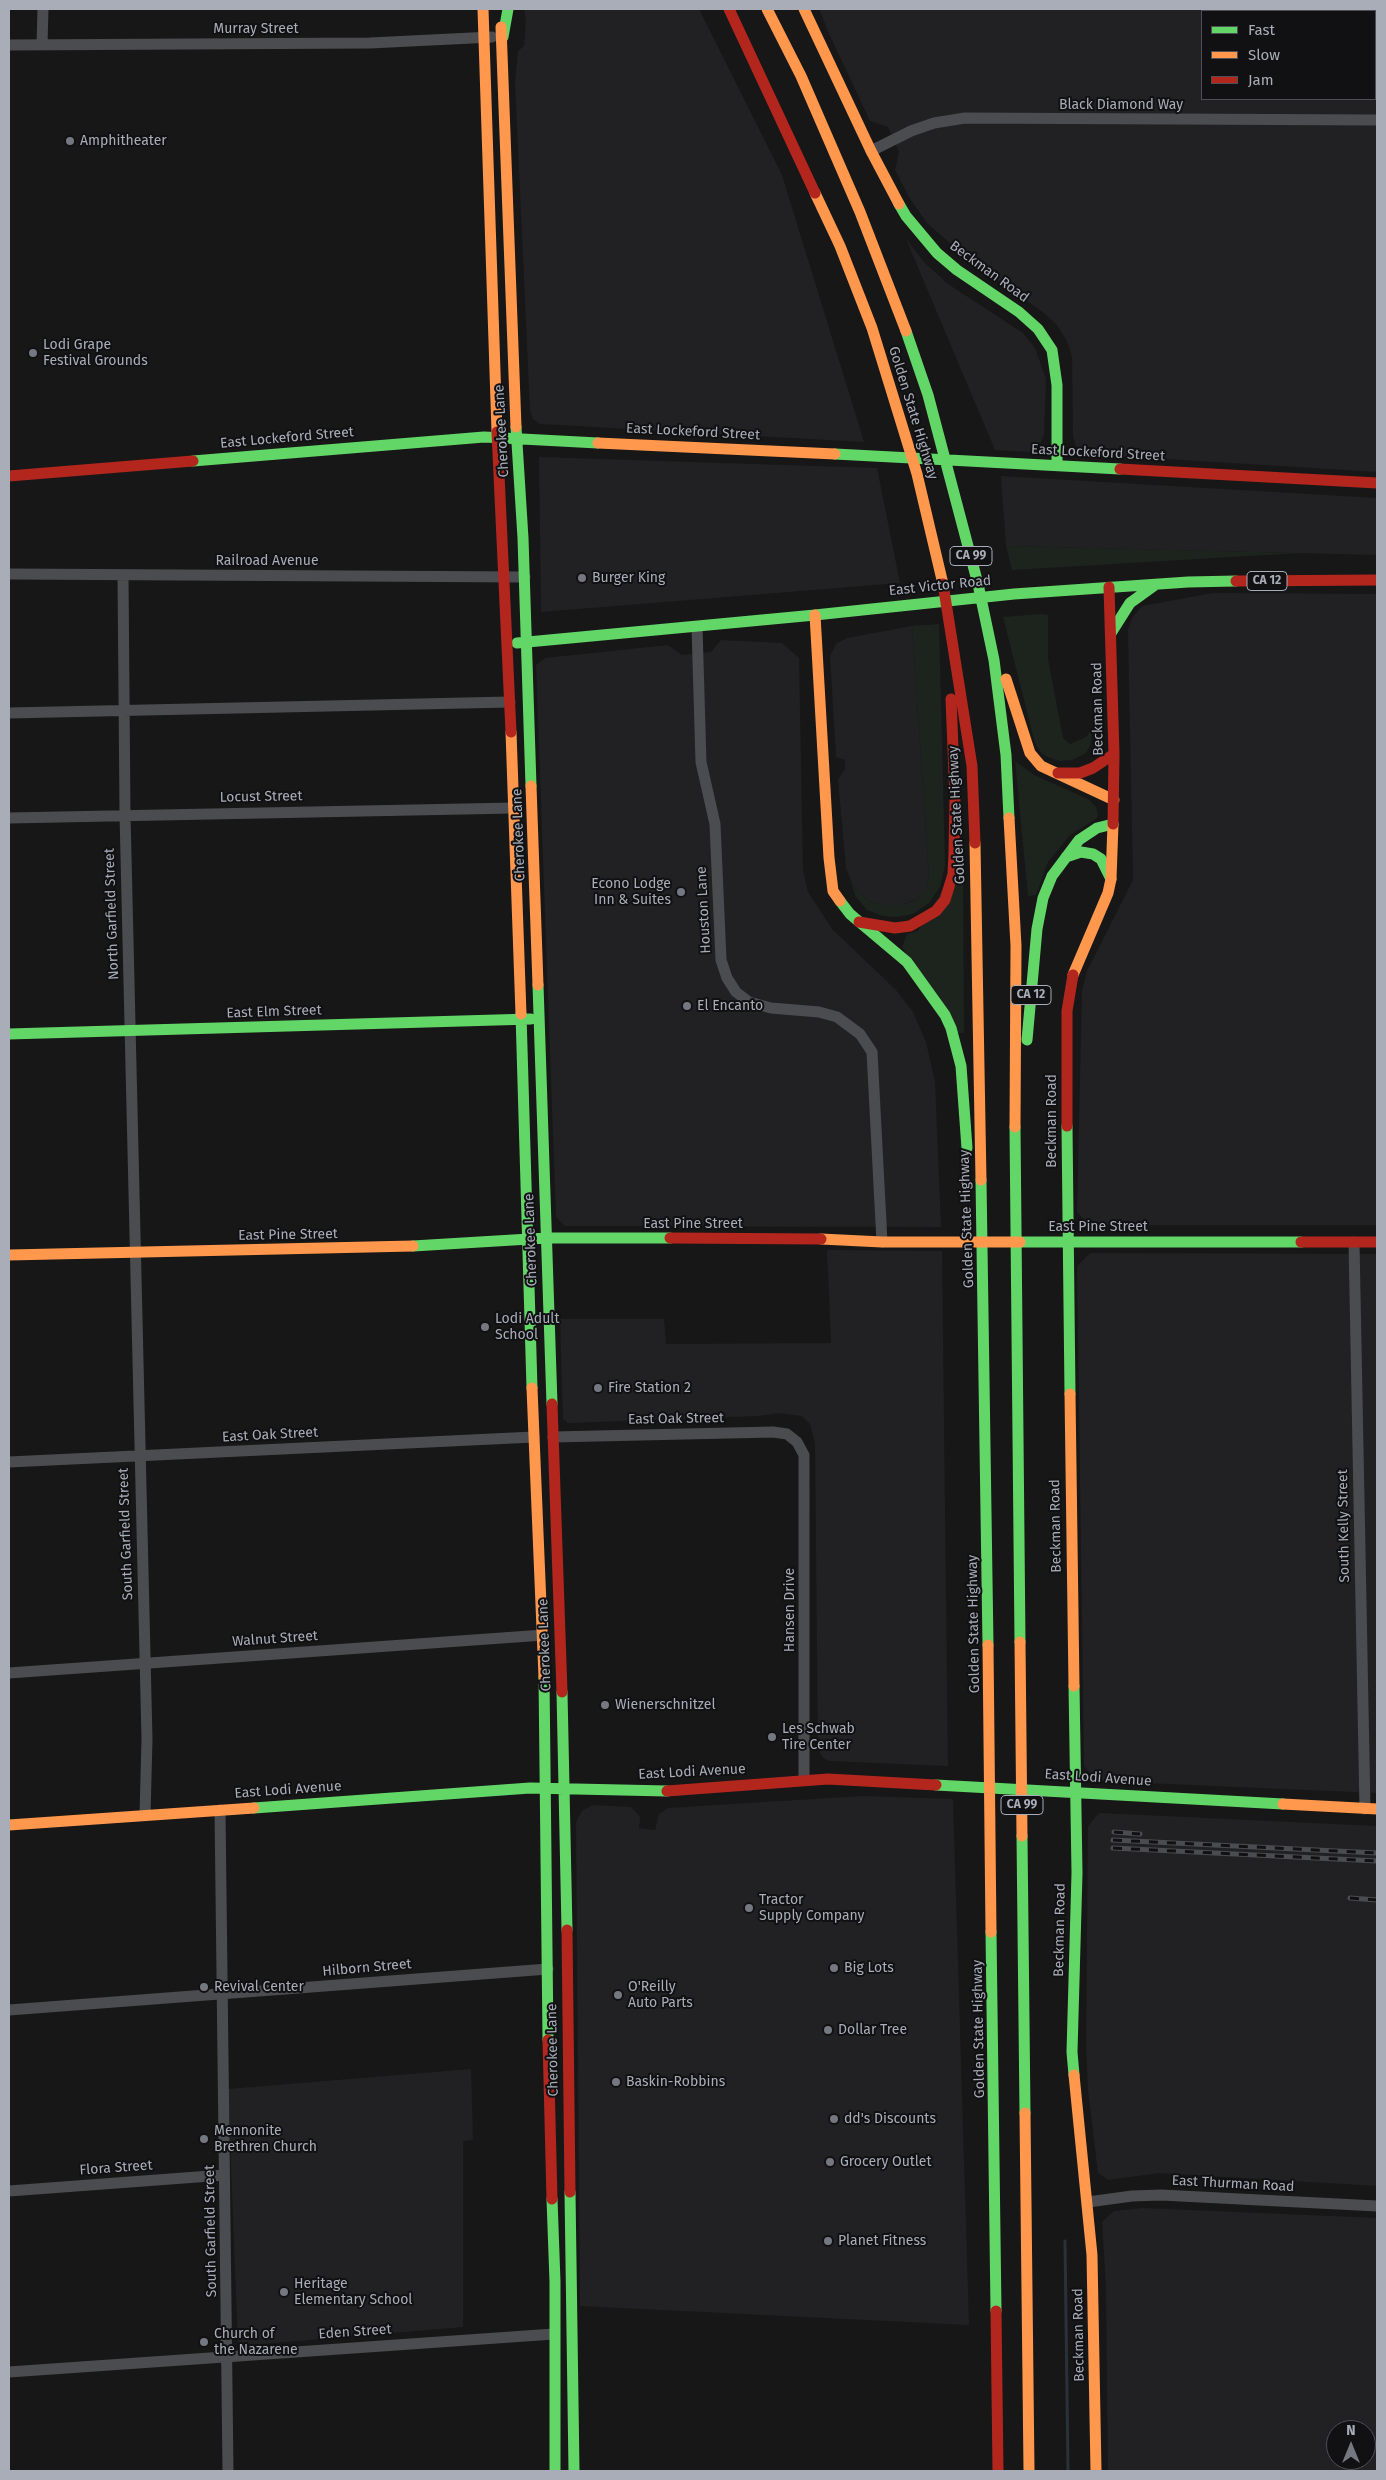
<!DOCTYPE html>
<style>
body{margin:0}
#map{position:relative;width:1386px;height:2480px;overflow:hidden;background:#171717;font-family:"Fira Sans",sans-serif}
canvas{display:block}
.frame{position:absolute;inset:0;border:10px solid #a8adb8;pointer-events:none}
.legend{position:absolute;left:1201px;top:10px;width:175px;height:90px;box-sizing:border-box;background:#111113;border:1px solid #4d4f55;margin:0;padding:6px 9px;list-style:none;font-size:15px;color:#a8adb8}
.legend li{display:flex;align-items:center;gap:10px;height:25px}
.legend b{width:25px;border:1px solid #4d4f55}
.north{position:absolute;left:1326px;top:2420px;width:50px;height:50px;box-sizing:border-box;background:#111113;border:1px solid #4d4f55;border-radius:50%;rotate:0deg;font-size:14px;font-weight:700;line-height:20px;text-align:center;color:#a8adb8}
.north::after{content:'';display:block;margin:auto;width:18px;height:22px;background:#757880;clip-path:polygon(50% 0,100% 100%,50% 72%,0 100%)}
</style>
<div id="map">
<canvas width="1386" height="2480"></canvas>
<div class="frame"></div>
<ul class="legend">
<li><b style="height:6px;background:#63d668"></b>Fast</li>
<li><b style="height:6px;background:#ff974d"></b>Slow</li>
<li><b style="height:6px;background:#b3261e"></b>Jam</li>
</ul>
<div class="north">N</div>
</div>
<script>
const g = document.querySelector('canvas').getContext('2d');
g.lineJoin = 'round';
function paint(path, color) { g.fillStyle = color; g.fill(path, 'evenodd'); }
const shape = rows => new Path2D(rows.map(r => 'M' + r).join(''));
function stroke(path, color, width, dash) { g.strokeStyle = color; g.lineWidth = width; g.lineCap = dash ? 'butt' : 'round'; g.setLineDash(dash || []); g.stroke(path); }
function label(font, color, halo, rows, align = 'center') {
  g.font = font + ' "Fira Sans",sans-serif'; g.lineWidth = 4; g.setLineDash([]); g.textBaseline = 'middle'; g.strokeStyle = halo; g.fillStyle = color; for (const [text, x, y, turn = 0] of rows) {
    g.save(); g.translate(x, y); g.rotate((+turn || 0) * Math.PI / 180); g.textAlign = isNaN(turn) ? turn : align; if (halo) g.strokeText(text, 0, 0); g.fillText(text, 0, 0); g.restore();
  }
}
paint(shape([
 [524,9,699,9,782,175,864,442,540,424,533,419,530,410,515,82,518,51,524,46,526,19],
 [819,9,1377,9,1377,472,1085,454,1076,446,1073,437,1072,357,1067,341,1056,324,1044,313,963,255,926,222,909,197,895,170,899,152,888,127,870,121,830,36],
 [1202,11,1375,11,1375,99,1202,99],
 [906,239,924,262,948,284,1023,333,1035,348,1046,379,1044,435,1039,446,1029,452,995,450],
 [539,457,877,468,900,583,541,612],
 [1001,476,1377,498,1377,555,1006,546],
 [1213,593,1377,594,1377,1225,1089,1225,1077,1212,1082,991,1087,971,1133,880,1128,630,1132,618,1142,606],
 [912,626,929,875,926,889,917,899,902,905,884,905,868,901,854,887,846,868,838,780,845,769,845,760,836,757,830,656,836,644,847,638],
 [721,640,782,643,799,658,803,870,808,892,832,929,896,990,913,1012,926,1042,935,1082,941,1227,565,1226,556,1217,536,665,545,658,668,645,682,655,711,652],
 [827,1250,942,1251,948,1766,829,1761,823,1758,818,1748,815,1443,810,1424,802,1416,779,1413,758,1416,568,1423,563,1419,560,1319,664,1319,666,1344,831,1343],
 [1090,1253,1377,1254,1377,1793,1097,1781,1084,1766,1077,1266],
 [862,1796,953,1799,969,2325,580,2306,576,1822,582,1811,593,1805,631,1807,640,1817,639,1828,655,1830,659,1814,668,1808],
 [1099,1813,1377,1826,1377,2186,1159,2173,1108,2180,1098,2173,1088,2090,1086,2045,1088,1826],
 [471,2069,473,2140,463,2141,463,2327,238,2346,228,2089],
 [1143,2208,1377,2218,1377,2471,1108,2471,1106,2287,1102,2222,1114,2211],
 [1336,2430,1366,2430,1366,2460,1336,2460]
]), '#212123');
paint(shape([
 [1006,546,1299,553,1012,570],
 [1040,614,1048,615,1048,659,1063,738,1070,744,1086,737,1092,728,1091,743,1086,753,1072,760,1060,761,1050,758,1042,754,1035,743,1003,617],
 [939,624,945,865,940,887,929,903,913,914,897,917,883,916,867,910,856,897,846,868,854,887,868,901,884,905,902,905,916,900,926,889,929,875,912,626],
 [1015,761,1034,775,1088,799,1096,807,1098,815,1096,819,1070,835,1048,862,1036,895,1028,896],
 [963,855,964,1033,958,1033,902,947,907,934,918,931]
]), '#1d241e');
stroke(shape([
 [1065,2241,1068,2471]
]), '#2a3239', 3);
stroke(shape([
 [9,45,370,43,492,37],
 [42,45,43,9],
 [871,151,911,131,934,123,965,118,1377,120],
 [9,574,525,577],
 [123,575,125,814,147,1739,145,1815],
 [697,627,701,762,715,824,721,960,727,978,736,992,749,1002,771,1008,819,1012,837,1017,860,1034,872,1052,882,1242],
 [9,713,510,702],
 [9,818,514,808],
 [1354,1242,1365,1809],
 [553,1437,773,1432,787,1434,797,1442,804,1455,804,1779],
 [9,1462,534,1437],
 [9,1673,544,1635],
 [220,1810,228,2471],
 [9,2010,548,1969],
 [9,2191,224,2175],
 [1088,2202,1132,2196,1161,2195,1377,2206],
 [9,2372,554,2334]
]), '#4b4c50', 11);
stroke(shape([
 [503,37,508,9],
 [899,204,906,216,937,253,957,270,1019,312,1038,329,1052,350,1057,385,1057,465],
 [906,331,928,395,978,584,994,660,1006,755,1009,818],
 [516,427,523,538,531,786],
 [835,454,1120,469],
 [193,461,484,437,598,443],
 [815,615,1014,594,1188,582,1236,581],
 [1111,633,1130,603,1155,585],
 [517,643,815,615],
 [1066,857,1081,852,1093,854,1101,859,1111,879],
 [840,901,850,914,907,962,945,1015,951,1028,961,1066,967,1148],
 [538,985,552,1404],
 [521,1014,532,1388],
 [9,1034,531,1019],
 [1027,1040,1037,929,1043,898,1052,876,1079,840,1097,828,1113,824],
 [1067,1126,1070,1394],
 [1015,1127,1020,1642],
 [981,1180,988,1645],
 [1020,1242,1301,1242],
 [413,1246,546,1238,670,1238],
 [544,1677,548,2040],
 [562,1692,567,1930],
 [936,1785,1283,1804],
 [254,1808,530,1788,667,1791],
 [1022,1836,1025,2113],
 [991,1932,996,2311],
 [1074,2075,1072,2052,1077,1873,1074,1686],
 [570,2192,574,2471],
 [552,2199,555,2282,555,2471]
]), '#63d668', 11);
stroke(shape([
 [483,9,497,432],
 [767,9,801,76,860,212,906,331],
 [804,9,871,151,899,204],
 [501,27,516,427],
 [815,193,840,246,872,328,917,474,943,584],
 [598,443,835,454],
 [815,615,829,858,833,891,840,901],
 [1006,679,1030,753,1041,766,1114,800],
 [511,732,521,1014],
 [531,786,538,985],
 [1009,818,1016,946,1015,1127],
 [975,843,981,1180],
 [1073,975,1108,893,1111,879,1113,824],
 [821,1239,882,1242,1020,1242],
 [9,1255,413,1246],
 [532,1388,544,1677],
 [1070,1394,1074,1686],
 [1020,1642,1022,1836],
 [988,1645,991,1932],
 [1283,1804,1377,1809],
 [9,1825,254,1808],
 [1074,2075,1092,2255,1096,2471],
 [1025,2113,1029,2471]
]), '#ff974d', 11);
stroke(shape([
 [729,9,815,193],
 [497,432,511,732],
 [1120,469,1377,483],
 [9,476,193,461],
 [1236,581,1377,580],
 [943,584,972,766,975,843],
 [1109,587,1114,754,1113,824],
 [1058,773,1080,773,1093,768,1114,754],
 [859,922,895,928,910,926,936,911,945,900,953,874,954,853,955,798,951,699],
 [1067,1126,1067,1011,1073,975],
 [670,1238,821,1239],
 [1301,1242,1377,1242],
 [552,1404,562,1692],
 [667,1791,828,1779,936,1785],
 [567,1930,570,2192],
 [548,2040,552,2199],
 [996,2311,998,2471]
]), '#b3261e', 11);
const rail = shape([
 [1114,1832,1140,1834],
 [1113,1840,1377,1853],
 [1113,1848,1377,1861],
 [1350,1898,1377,1900]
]);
stroke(rail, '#4b4c4f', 5);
stroke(rail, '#111113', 3, [9]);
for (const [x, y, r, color] of [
 [70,141,5,"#757880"],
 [33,353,5,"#757880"],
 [582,578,5,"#757880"],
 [681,892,5,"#757880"],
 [687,1006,5,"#757880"],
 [485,1327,5,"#757880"],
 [598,1388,5,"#757880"],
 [605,1705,5,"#757880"],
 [772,1737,5,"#757880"],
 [749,1908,5,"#757880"],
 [834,1968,5,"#757880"],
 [204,1987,5,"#757880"],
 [618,1995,5,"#757880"],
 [828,2030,5,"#757880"],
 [616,2082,5,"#757880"],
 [834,2119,5,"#757880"],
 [204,2139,5,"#757880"],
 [830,2162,5,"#757880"],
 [828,2241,5,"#757880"],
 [284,2292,5,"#757880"],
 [204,2342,5,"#757880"]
]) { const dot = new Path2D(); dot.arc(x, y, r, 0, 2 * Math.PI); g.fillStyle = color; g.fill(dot); stroke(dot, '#111113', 2); }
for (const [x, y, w] of [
 [971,556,42],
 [1267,581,40],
 [1031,995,40],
 [1022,1805,42]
]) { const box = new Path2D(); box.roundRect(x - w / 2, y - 9.5, w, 19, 4); g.fillStyle = '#111113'; g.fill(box); stroke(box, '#a8adb8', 1); }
label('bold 12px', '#a8adb8', null, [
 ["CA 99",971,556],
 ["CA 12",1267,581],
 ["CA 12",1031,995],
 ["CA 99",1022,1805]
]);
label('14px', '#a8adb8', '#111113', [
 ["Murray Street",256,29],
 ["Black Diamond Way",1121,105],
 ["Beckman Road",989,272,36],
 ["Golden State Highway",913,413,73],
 ["Cherokee Lane",502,431,-93],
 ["East Lockeford Street",693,432,3],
 ["East Lockeford Street",287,438,-5],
 ["East Lockeford Street",1098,453,3],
 ["Railroad Avenue",267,561],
 ["East Victor Road",940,586,-6],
 ["Beckman Road",1098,709,-91],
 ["Locust Street",261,797,-1],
 ["Golden State Highway",957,815,-93],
 ["Cherokee Lane",519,835,-92],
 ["Houston Lane",704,910,-93],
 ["North Garfield Street",112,914,-92],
 ["East Elm Street",274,1012,-2],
 ["Beckman Road",1052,1121,-90],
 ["Golden State Highway",967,1219,-92],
 ["East Pine Street",693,1224],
 ["East Pine Street",1098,1227],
 ["East Pine Street",288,1235,-1],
 ["Cherokee Lane",531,1240,-92],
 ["East Oak Street",676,1419,-1],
 ["East Oak Street",270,1435,-3],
 ["Beckman Road",1056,1526,-91],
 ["South Kelly Street",1344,1526,-91],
 ["South Garfield Street",126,1534,-92],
 ["Hansen Drive",790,1610,-90],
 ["Golden State Highway",974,1624,-91],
 ["Walnut Street",275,1639,-4],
 ["Cherokee Lane",545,1645,-92],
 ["East Lodi Avenue",692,1772,-3],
 ["East Lodi Avenue",1098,1778,4],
 ["East Lodi Avenue",288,1790,-4],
 ["Beckman Road",1060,1930,-89],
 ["Hilborn Street",367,1968,-5],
 ["Golden State Highway",979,2029,-91],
 ["Cherokee Lane",553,2050,-91],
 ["Flora Street",116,2168,-4],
 ["East Thurman Road",1233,2184,3],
 ["South Garfield Street",211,2231,-91],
 ["Eden Street",355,2332,-4],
 ["Beckman Road",1079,2335,-91]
]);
label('14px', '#a8adb8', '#111113', [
 ["Amphitheater",80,141],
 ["Lodi Grape",43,345],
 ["Festival Grounds",43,361],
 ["Burger King",592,578],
 ["Econo Lodge",671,884,"right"],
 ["Inn & Suites",671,900,"right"],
 ["El Encanto",697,1006],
 ["Lodi Adult",495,1319],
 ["School",495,1335],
 ["Fire Station 2",608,1388],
 ["Wienerschnitzel",615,1705],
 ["Les Schwab",782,1729],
 ["Tire Center",782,1745],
 ["Tractor",759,1900],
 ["Supply Company",759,1916],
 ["Big Lots",844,1968],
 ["Revival Center",214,1987],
 ["O'Reilly",628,1987],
 ["Auto Parts",628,2003],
 ["Dollar Tree",838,2030],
 ["Baskin-Robbins",626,2082],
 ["dd's Discounts",844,2119],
 ["Mennonite",214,2131],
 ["Brethren Church",214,2147],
 ["Grocery Outlet",840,2162],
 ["Planet Fitness",838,2241],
 ["Heritage",294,2284],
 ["Elementary School",294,2300],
 ["Church of",214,2334],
 ["the Nazarene",214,2350]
], 'left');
</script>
